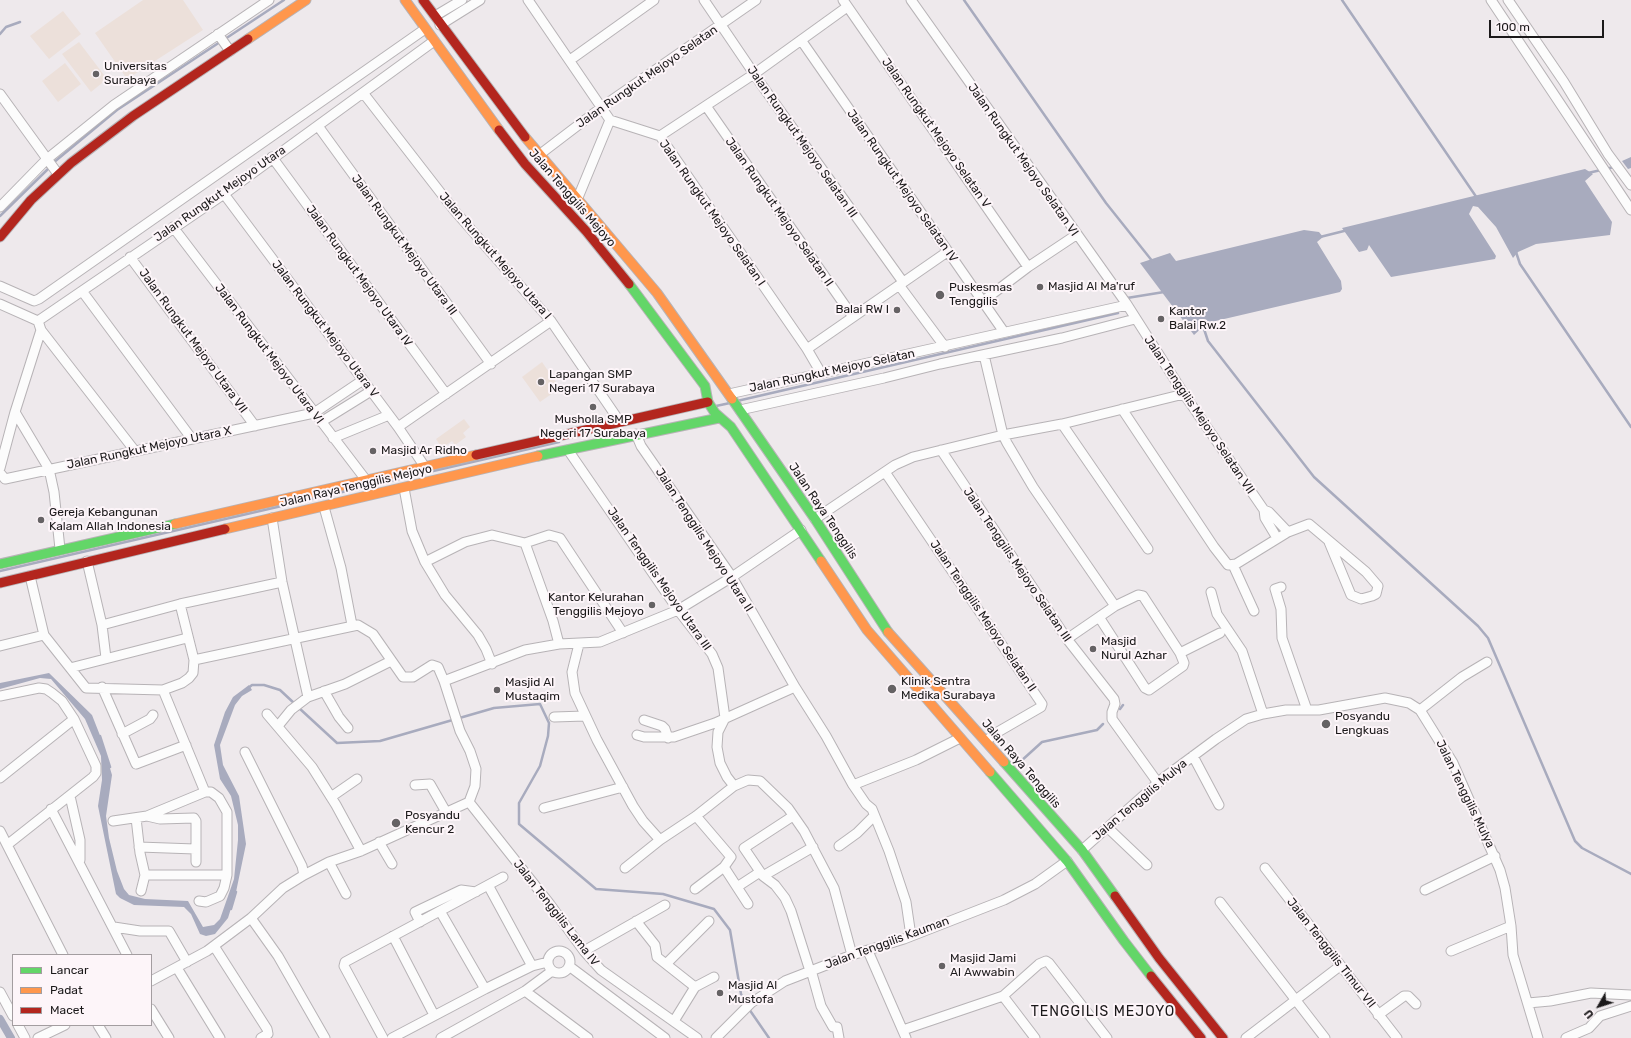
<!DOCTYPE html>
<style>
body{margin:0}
#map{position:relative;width:1631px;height:1038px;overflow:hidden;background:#eee9ec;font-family:Rubik,sans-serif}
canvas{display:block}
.legend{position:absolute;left:12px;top:954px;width:140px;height:72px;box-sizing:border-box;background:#fdf5f9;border:1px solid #a39da0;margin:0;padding:5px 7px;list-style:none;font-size:12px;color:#1b191a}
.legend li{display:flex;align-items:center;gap:8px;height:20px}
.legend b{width:20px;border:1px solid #a39da0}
.north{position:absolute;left:1579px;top:986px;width:40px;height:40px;-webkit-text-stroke:3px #fdf5f9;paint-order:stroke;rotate:231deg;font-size:11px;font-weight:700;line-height:16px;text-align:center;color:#1b191a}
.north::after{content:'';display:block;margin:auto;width:14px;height:18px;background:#1b191a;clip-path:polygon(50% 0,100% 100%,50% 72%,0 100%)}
.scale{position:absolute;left:1489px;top:20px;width:115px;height:18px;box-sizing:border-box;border:2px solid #1b191a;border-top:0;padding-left:5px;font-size:12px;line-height:14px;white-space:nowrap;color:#1b191a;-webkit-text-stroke:3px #fdf5f9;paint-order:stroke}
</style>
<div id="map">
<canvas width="1631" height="1038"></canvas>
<ul class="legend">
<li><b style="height:5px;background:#63d668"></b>Lancar</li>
<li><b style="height:5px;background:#ff974d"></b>Padat</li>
<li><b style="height:5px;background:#b3261e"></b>Macet</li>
</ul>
<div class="north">U</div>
<div class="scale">100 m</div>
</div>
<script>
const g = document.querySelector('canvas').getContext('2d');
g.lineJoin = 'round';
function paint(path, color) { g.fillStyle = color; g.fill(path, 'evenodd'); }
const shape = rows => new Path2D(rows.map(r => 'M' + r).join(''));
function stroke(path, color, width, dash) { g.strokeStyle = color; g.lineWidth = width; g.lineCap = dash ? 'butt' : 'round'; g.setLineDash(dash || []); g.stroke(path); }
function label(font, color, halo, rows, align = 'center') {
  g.font = font + ' Rubik,sans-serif'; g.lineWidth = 4; g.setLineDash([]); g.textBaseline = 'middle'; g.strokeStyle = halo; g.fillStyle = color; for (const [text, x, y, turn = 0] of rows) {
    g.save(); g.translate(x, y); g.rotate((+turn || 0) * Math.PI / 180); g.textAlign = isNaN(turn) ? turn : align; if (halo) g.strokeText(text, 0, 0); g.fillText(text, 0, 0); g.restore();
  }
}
paint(shape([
 [143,0,183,0,203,30,127,79,95,33],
 [63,11,81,34,49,59,30,36],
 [79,42,107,79,91,92,62,54],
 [65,63,81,84,58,102,42,81],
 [542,362,560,388,540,402,522,377],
 [464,419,470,427,463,433,466,437,455,445,452,441,442,448,436,439]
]), '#ece0da');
paint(shape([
 [1631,157,1631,168,1628,169,1622,161],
 [1585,169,1593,174,1585,181,1612,222,1610,235,1536,244,1518,252,1513,258,1496,227,1478,207,1473,206,1469,214,1496,256,1495,259,1391,277,1369,245,1367,250,1359,252,1342,228],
 [1304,230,1319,232,1323,237,1317,242,1341,281,1342,289,1340,292,1207,323,1194,335,1140,263,1170,253,1176,261],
 [49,673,92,715,101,738,112,775,106,816,109,838,117,871,124,889,129,895,145,899,188,901,203,927,214,925,220,919,234,879,238,840,238,825,231,796,220,779,214,745,225,712,233,697,249,685,252,690,242,696,235,705,220,745,223,765,239,796,246,844,236,892,228,918,215,934,206,936,200,934,191,914,184,907,134,905,120,898,116,894,98,806,102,780,101,756,85,719,51,679,40,678,0,689,0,683]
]), '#a8abbe');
stroke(shape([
 [964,0,1106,203,1153,262],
 [1342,0,1477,198],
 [0,34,6,27,20,22],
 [225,39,284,0],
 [53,163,117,110,220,42],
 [1588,173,1614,167],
 [0,216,50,167],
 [1320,237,1348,230],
 [1516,252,1520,264,1631,427],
 [1127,298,1164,292],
 [1203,326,1208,341,1314,477,1478,626,1488,638,1575,841,1582,848,1631,874],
 [737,401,1118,313],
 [716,406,730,403],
 [0,571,559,442],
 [247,689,252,685,264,685,280,690,295,704],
 [299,708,337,743,380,741,494,708,540,704,549,723,548,736,540,766,519,803,519,824,596,889,663,894,714,909,730,930,741,994,746,1005],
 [1120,709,1123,705],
 [100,736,110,767],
 [1020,762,1042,742,1097,730,1103,724],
 [231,909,236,892],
 [749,1009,769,1038]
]), '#a8abbe', 2.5);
stroke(shape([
 [0,1019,11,1038]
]), '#a8abbe', 8);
const street = shape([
 [528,0,610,120,660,136,807,349,821,373],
 [704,0,761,84,903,282],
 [843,0,1028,267],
 [911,0,1126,303,1184,394,1264,510,1265,518,1277,538],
 [1491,0,1631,210],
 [1508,0,1564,82,1608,154,1631,185],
 [435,16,462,0],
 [440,25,480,0],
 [218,34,230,51],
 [801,40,1004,332],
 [570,60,654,0],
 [0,94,58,174],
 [364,94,454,210,551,321,620,422],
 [706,106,853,317],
 [318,126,491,364],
 [660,136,754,74,847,7],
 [539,155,602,107,756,0],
 [272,157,446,394],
 [224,194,398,427,425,467],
 [577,200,610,120],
 [0,207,47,159,114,105,269,0],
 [173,227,366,480],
 [130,257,255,426],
 [899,285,945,347],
 [0,286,34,301,39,299,425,29],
 [82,291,192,439],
 [983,301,1028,267,1076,235],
 [0,304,38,321,224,194,434,41],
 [41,330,135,451],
 [807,349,947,252],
 [984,355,1003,435,1007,443,1033,487,1115,606],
 [729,394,1127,305],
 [1122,409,1214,547,1228,565,1236,564,1288,532,1309,524,1366,572,1378,586,1376,594,1372,596,1361,599,1351,595,1329,542],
 [740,410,884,378,940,364,1062,338,1135,319],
 [15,412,49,469,54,492,60,549],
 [321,422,371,391],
 [1062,424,1148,549],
 [398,427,551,321],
 [636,434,641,446,732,577,795,687],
 [333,438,389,415],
 [568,450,678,610,712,654,718,668,725,718],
 [941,450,1067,639,1114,699,1115,704,1112,712,1112,719,1158,783],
 [0,468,15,412,41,330,38,321],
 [885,472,1042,704,1041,707,996,733,986,741],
 [0,473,5,479,314,413,363,380],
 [404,488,412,531,425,562,445,595,478,635,486,649,492,664],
 [324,507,341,568,352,625],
 [1264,510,1269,512,1288,532],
 [272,518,282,582,308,697,291,710,278,726],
 [815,519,895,465,913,457,1003,435,1062,424,1184,394],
 [525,543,549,535,560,538,623,633],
 [525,543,553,621,559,644],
 [87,561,102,625,106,658],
 [425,562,465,542,492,535,525,543],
 [1233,565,1254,611],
 [30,576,44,635,86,688,163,690,182,683,189,678,193,673,194,660,180,604],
 [1281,587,1275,589,1281,609,1282,638,1307,710],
 [1211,592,1217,614,1242,651,1263,714],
 [1099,617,1145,688,1149,690,1183,666,1184,663,1180,653],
 [102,625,180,604,282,582],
 [1067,639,1115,606,1138,595,1143,596,1180,653,1220,633],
 [579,644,572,672,575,693,597,740,633,806,643,821,660,840],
 [0,646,44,635],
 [194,660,358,625,373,634,403,677,413,677,432,665,438,667,444,681],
 [70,668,187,638],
 [102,687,136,764,186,745],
 [163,690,205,792,211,792,219,798,227,812,227,875,224,888,220,896,206,902,199,901],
 [324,691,339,717,348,728],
 [0,696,39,688,46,689,52,693,62,701,74,719,96,766,96,773,93,777,7,845],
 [308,697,345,684,391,661],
 [1420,710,1462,677,1487,662],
 [267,714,312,767,336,805,361,851],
 [554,717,585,716],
 [725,718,718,732,717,747,720,763,727,777,734,786,748,780,760,781,788,808,804,831,834,888,852,955],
 [644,720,662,726,665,729,668,738],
 [122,734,150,719,153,715],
 [637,735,644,737,674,737,715,723,795,687,826,736,853,785,866,804,872,809,889,851,906,902,911,936],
 [245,752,302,866,304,875],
 [1193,756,1219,805],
 [0,778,74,719],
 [415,785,430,784,446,812],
 [853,785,916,760,960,738],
 [70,796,80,840,80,860],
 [331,797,357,779],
 [469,802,475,786,476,769,470,751,460,731,444,681,525,650,559,644,600,642,678,610,732,577,801,530],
 [469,802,549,903,584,951,601,970,697,1038],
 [544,808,623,787],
 [51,809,127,955],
 [147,816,160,819,194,818,196,821,196,862],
 [696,816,731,857,724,867,748,904],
 [793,816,744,848,763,876,775,885,785,898,791,911,810,971],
 [136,818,140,853,145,875,141,891],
 [113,821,147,816,205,792],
 [1107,827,1147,865],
 [0,831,63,955],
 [379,842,392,864],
 [839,846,857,833,874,816],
 [139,847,195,849],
 [1082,850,1162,779,1216,739,1246,719,1263,714,1286,710,1319,710,1385,698,1409,703,1420,710,1453,763,1500,870,1505,888,1511,926,1513,955,1538,1038],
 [329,862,346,894],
 [625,868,660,840,696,816,734,786],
 [1265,868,1397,1038],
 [145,875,227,875],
 [763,876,813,847],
 [488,885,532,966],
 [737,887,760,872],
 [695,889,724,867],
 [1425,890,1495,856],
 [1220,902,1325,1038],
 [440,911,485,989],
 [251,918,278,956,325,1038],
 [636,921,655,945,657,957,695,987,674,1021],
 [420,922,415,912,461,890,476,892],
 [114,927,140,931,169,931,187,962],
 [393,936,434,1015],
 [214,946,267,1029,268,1034,261,1038],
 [584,951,665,905],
 [868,951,906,1038],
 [1451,951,1511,926],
 '548 962a11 11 0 1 1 22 0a11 11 0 1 1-22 0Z',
 [666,964,709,921],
 [569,966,665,1038],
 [177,968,220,1038],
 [811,970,821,1006,833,1027,837,1027,839,1038],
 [151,981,207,951,251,918,283,888,304,875,329,862,361,851,469,802],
 [695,987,714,977],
 [525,991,588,1038],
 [0,992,13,1016],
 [1003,996,1035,1038],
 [1528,1003,1550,1001,1591,993,1631,995],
 [151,1009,169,1038],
 [1378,1015,1404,996,1408,996,1416,1004],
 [18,1025,25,1038],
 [98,1025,106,1038],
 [903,1030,1003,996,1039,964,1046,961,1049,963,1107,1038],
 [38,1038,65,1025],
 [383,1038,344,966,345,962,503,877],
 [392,1038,485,989,532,966,548,962],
 [441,1038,525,991,552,971],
 [716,1038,751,1003,785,981,852,955,904,939,1004,900,1035,884,1067,861],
 [1246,1038,1340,966],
 [1566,1038,1589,1028,1600,1016,1631,1006]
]);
const fast = shape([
 [629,284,705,386,708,402,715,413,731,427,821,561],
 [732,399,815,519,888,632],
 [538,456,719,418],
 [0,564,175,524],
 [1004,762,1082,850,1115,896],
 [990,772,1067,861,1124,941,1151,976]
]);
const slow = shape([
 [405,0,499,130],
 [248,39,306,0],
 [525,137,657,293,732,399],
 [175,524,476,455],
 [225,529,538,456],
 [821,561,867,630,990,772],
 [888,632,1004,762]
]);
const jam = shape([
 [423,0,525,137],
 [499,130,525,164,586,231,629,284],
 [0,237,31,200,71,163,133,116,248,39],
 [476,455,708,402],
 [0,583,225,529],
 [1115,896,1159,958,1223,1038],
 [1151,976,1201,1038]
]);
stroke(street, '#b7b3b6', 11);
stroke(fast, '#b7b3b6', 11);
stroke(slow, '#b7b3b6', 11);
stroke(jam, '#b7b3b6', 11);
stroke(street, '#fcfcfc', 9);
stroke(fast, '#63d668', 9);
stroke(slow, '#ff974d', 9);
stroke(jam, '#b3261e', 9);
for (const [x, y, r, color] of [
 [96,74,4,"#656264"],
 [1040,287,4,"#656264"],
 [940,295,5,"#656264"],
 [897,310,4,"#656264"],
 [1161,319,4,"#656264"],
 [541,382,4,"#656264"],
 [593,407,4,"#656264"],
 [373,451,4,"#656264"],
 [41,520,4,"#656264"],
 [652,605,4,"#656264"],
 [1093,649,4,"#656264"],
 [892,689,5,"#656264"],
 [497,690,4,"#656264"],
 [1326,724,5,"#656264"],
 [396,823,5,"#656264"],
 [942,966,4,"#656264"],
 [720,993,4,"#656264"]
]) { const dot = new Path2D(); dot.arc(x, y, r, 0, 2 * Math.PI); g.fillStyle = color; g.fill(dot); stroke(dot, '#fdf5f9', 1.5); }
label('12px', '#1b191a', '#fdf5f9', [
 ["Universitas",104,67],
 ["Surabaya",104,81],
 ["Masjid Al Ma'ruf",1048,287],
 ["Puskesmas",949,288],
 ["Tenggilis",949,302],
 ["Balai RW I",889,310,"right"],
 ["Kantor",1169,312],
 ["Balai Rw.2",1169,326],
 ["Lapangan SMP",549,375],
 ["Negeri 17 Surabaya",549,389],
 ["Musholla SMP",593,420,"center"],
 ["Negeri 17 Surabaya",593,434,"center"],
 ["Masjid Ar Ridho",381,451],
 ["Gereja Kebangunan",49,513],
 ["Kalam Allah Indonesia",49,527],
 ["Kantor Kelurahan",644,598,"right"],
 ["Tenggilis Mejoyo",644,612,"right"],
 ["Masjid",1101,642],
 ["Nurul Azhar",1101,656],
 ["Klinik Sentra",901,682],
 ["Medika Surabaya",901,696],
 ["Masjid Al",505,683],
 ["Mustaqim",505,697],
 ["Posyandu",1335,717],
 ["Lengkuas",1335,731],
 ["Posyandu",405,816],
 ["Kencur 2",405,830],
 ["Masjid Jami",950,959],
 ["Al Awwabin",950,973],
 ["Masjid Al",728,986],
 ["Mustofa",728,1000]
], 'left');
label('12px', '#1b191a', '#fdf5f9', [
 ["Jalan Rungkut Mejoyo Selatan",647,77,-35],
 ["Jalan Rungkut Mejoyo Selatan V",936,133,55],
 ["Jalan Rungkut Mejoyo Selatan III",802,142,55],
 ["Jalan Rungkut Mejoyo Selatan VI",1023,160,55],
 ["Jalan Rungkut Mejoyo Selatan IV",902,186,55],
 ["Jalan Rungkut Mejoyo Utara",220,194,-35],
 ["Jalan Tenggilis Mejoyo",572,198,49],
 ["Jalan Rungkut Mejoyo Selatan II",779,212,55],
 ["Jalan Rungkut Mejoyo Selatan I",712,213,55],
 ["Jalan Rungkut Mejoyo Utara III",404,245,54],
 ["Jalan Rungkut Mejoyo Utara I",495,256,49],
 ["Jalan Rungkut Mejoyo Utara IV",359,276,54],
 ["Jalan Rungkut Mejoyo Utara V",325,329,53],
 ["Jalan Rungkut Mejoyo Utara VII",193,341,54],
 ["Jalan Rungkut Mejoyo Utara VI",269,354,53],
 ["Jalan Rungkut Mejoyo Selatan",832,371,-12],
 ["Jalan Tenggilis Mejoyo Selatan VII",1199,415,56],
 ["Jalan Rungkut Mejoyo Utara X",149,448,-12],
 ["Jalan Raya Tenggilis Mejoyo",356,486,-13],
 ["Jalan Raya Tenggilis",823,511,56],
 ["Jalan Tenggilis Mejoyo Utara II",704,540,57],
 ["Jalan Tenggilis Mejoyo Selatan III",1017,565,56],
 ["Jalan Tenggilis Mejoyo Utara III",659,579,55],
 ["Jalan Tenggilis Mejoyo Selatan II",983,616,56],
 ["Jalan Raya Tenggilis",1021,764,49],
 ["Jalan Tenggilis Mulya",1465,794,64],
 ["Jalan Tenggilis Mulya",1140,800,-40],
 ["Jalan Tenggilis Lama IV",556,913,52],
 ["Jalan Tenggilis Kauman",887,943,-20],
 ["Jalan Tenggilis Timur VII",1331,953,52]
]);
g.letterSpacing = '1px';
label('14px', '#1b191a', '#fdf5f9', [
 ["TENGGILIS MEJOYO",1103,1012]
]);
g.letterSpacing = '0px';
</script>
